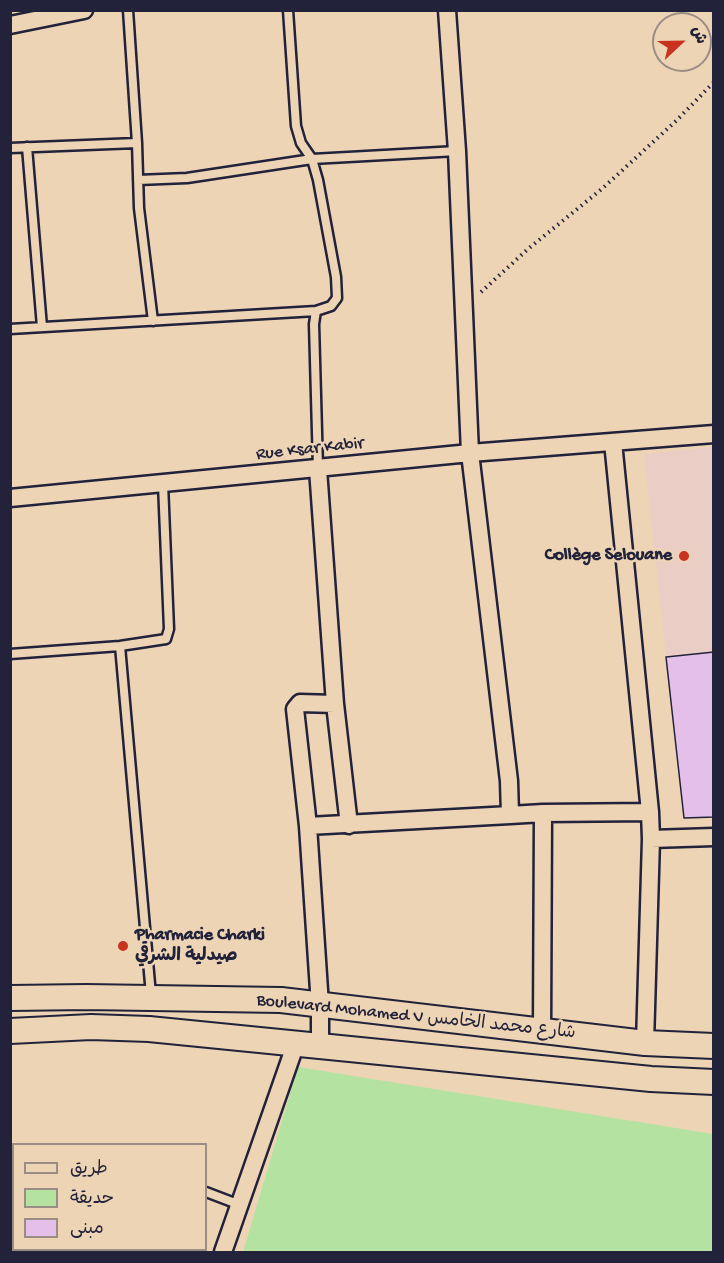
<!DOCTYPE html>
<meta charset="utf-8">
<style>
body{margin:0}
#map{position:relative;width:724px;height:1263px;overflow:hidden;background:#edd4b5;font-family:"Gochi Hand","Playpen Sans Arabic",sans-serif}
canvas{display:block}
.frame{position:absolute;inset:0;border:12px solid #22223b;pointer-events:none}
.legend{position:absolute;left:12px;top:1143px;width:195px;height:108px;box-sizing:border-box;background:#edd4b5;border:2px solid #9c8d84;margin:0;padding:8px 10px;list-style:none;font-size:18px;color:#22223b}
.legend li{display:flex;align-items:center;gap:12px;height:30px}
.legend b{width:30px;border:2px solid #9c8d84}
.north{position:absolute;left:652px;top:12px;width:60px;height:60px;box-sizing:border-box;background:#edd4b5;border:2px solid #9c8d84;border-radius:50%;rotate:68deg;font-size:16px;font-weight:700;line-height:24px;text-align:center;color:#22223b}
.north::after{content:'';display:block;margin:auto;width:21px;height:27px;background:#c8321e;clip-path:polygon(50% 0,100% 100%,50% 72%,0 100%)}
</style>
<div id="map">
<canvas width="724" height="1263"></canvas>
<div class="frame"></div>
<ul class="legend">
<li><b style="height:8px;background:#edd4b5"></b>طريق</li>
<li><b style="height:16px;background:#b4e2a1"></b>حديقة</li>
<li><b style="height:16px;background:#e4bfe9"></b>مبنى</li>
</ul>
<div class="north">ش</div>
</div>
<script>
const g = document.querySelector('canvas').getContext('2d');
g.lineJoin = 'round';
function paint(path, color) { g.fillStyle = color; g.fill(path, 'evenodd'); }
const shape = rows => new Path2D(rows.map(r => 'M' + r).join(''));
function stroke(path, color, width, dash) { g.strokeStyle = color; g.lineWidth = width; g.lineCap = dash ? 'butt' : 'round'; g.setLineDash(dash || []); g.stroke(path); }
function label(font, color, halo, rows, align = 'center') {
  g.font = font + ' "Gochi Hand","Playpen Sans Arabic",sans-serif'; g.lineWidth = 5; g.setLineDash([]); g.textBaseline = 'middle'; g.strokeStyle = halo; g.fillStyle = color; for (const [text, x, y, turn = 0] of rows) {
    g.save(); g.translate(x, y); g.rotate((+turn || 0) * Math.PI / 180); g.textAlign = isNaN(turn) ? turn : align; if (halo) g.strokeText(text, 0, 0); g.fillText(text, 0, 0); g.restore();
  }
}
paint(shape([
 [713,447,713,817,684,818,644,454]
]), '#eacec5');
paint(shape([
 [298,1067,713,1134,713,1252,243,1252]
]), '#b4e2a1');
const building = shape([
 [714,652,714,817,684,818,666,657,714,652]
]);
paint(building, '#e4bfe9');
stroke(building, '#22223b', 1.5);
const lane = shape([
 [128,10,137,143,139,208,153,321],
 [288,10,296,126,301,143,312,159,318,180,336,277,337,298,331,306,316,311,314,324,318,468],
 [27,147,42,327],
 [10,148,137,143],
 [138,180,187,178,312,159,457,151],
 [10,329,316,311],
 [120,646,151,995],
 [10,654,120,646,166,639,169,629,163,484],
 [206,1192,240,1205],
 [139,1252,140,1250]
]);
const street = shape([
 [10,25,84,10],
 [613,442,650,812,651,839,645,1043],
 [318,469,335,704,300,703,295,709,308,826,320,1005,320,1045],
 [10,498,470,453,714,434],
 [335,704,349,825],
 [543,813,650,812],
 [510,815,543,813,542,1032],
 [308,826,510,815,509,781,470,453,457,151,447,10],
 [651,839,714,837],
 [223,1252,296,1043]
]);
const secondary = shape([
 [10,998,86,997,281,1000,645,1043,714,1046],
 [10,1031,91,1027,149,1029,651,1079,714,1082]
]);
stroke(lane, '#22223b', 13);
stroke(street, '#22223b', 21);
stroke(secondary, '#22223b', 28);
stroke(shape([
 [481,292,528,249,603,188,677,120,714,82]
]), '#22223b', 4, [1.5, 4.5]);
stroke(lane, '#edd4b5', 8);
stroke(street, '#edd4b5', 16);
stroke(secondary, '#edd4b5', 24);
for (const [x, y, r, color] of [
 [684,556,6,"#c8321e"],
 [123,946,6,"#c8321e"]
]) { const dot = new Path2D(); dot.arc(x, y, r, 0, 2 * Math.PI); g.fillStyle = color; g.fill(dot); stroke(dot, '#edd4b5', 2); }
label('18px', '#22223b', '#edd4b5', [
 ["Rue Ksar Kabir",310,450,-6],
 ["Boulevard Mohamed V شارع محمد الخامس",416,1018,6]
]);
label('bold 18px', '#22223b', '#edd4b5', [
 ["Collège Selouane",672,556],
 ["Pharmacie Charki",135,936,"left"],
 ["صيدلية الشرقي",135,957,"left"]
], 'right');
</script>
